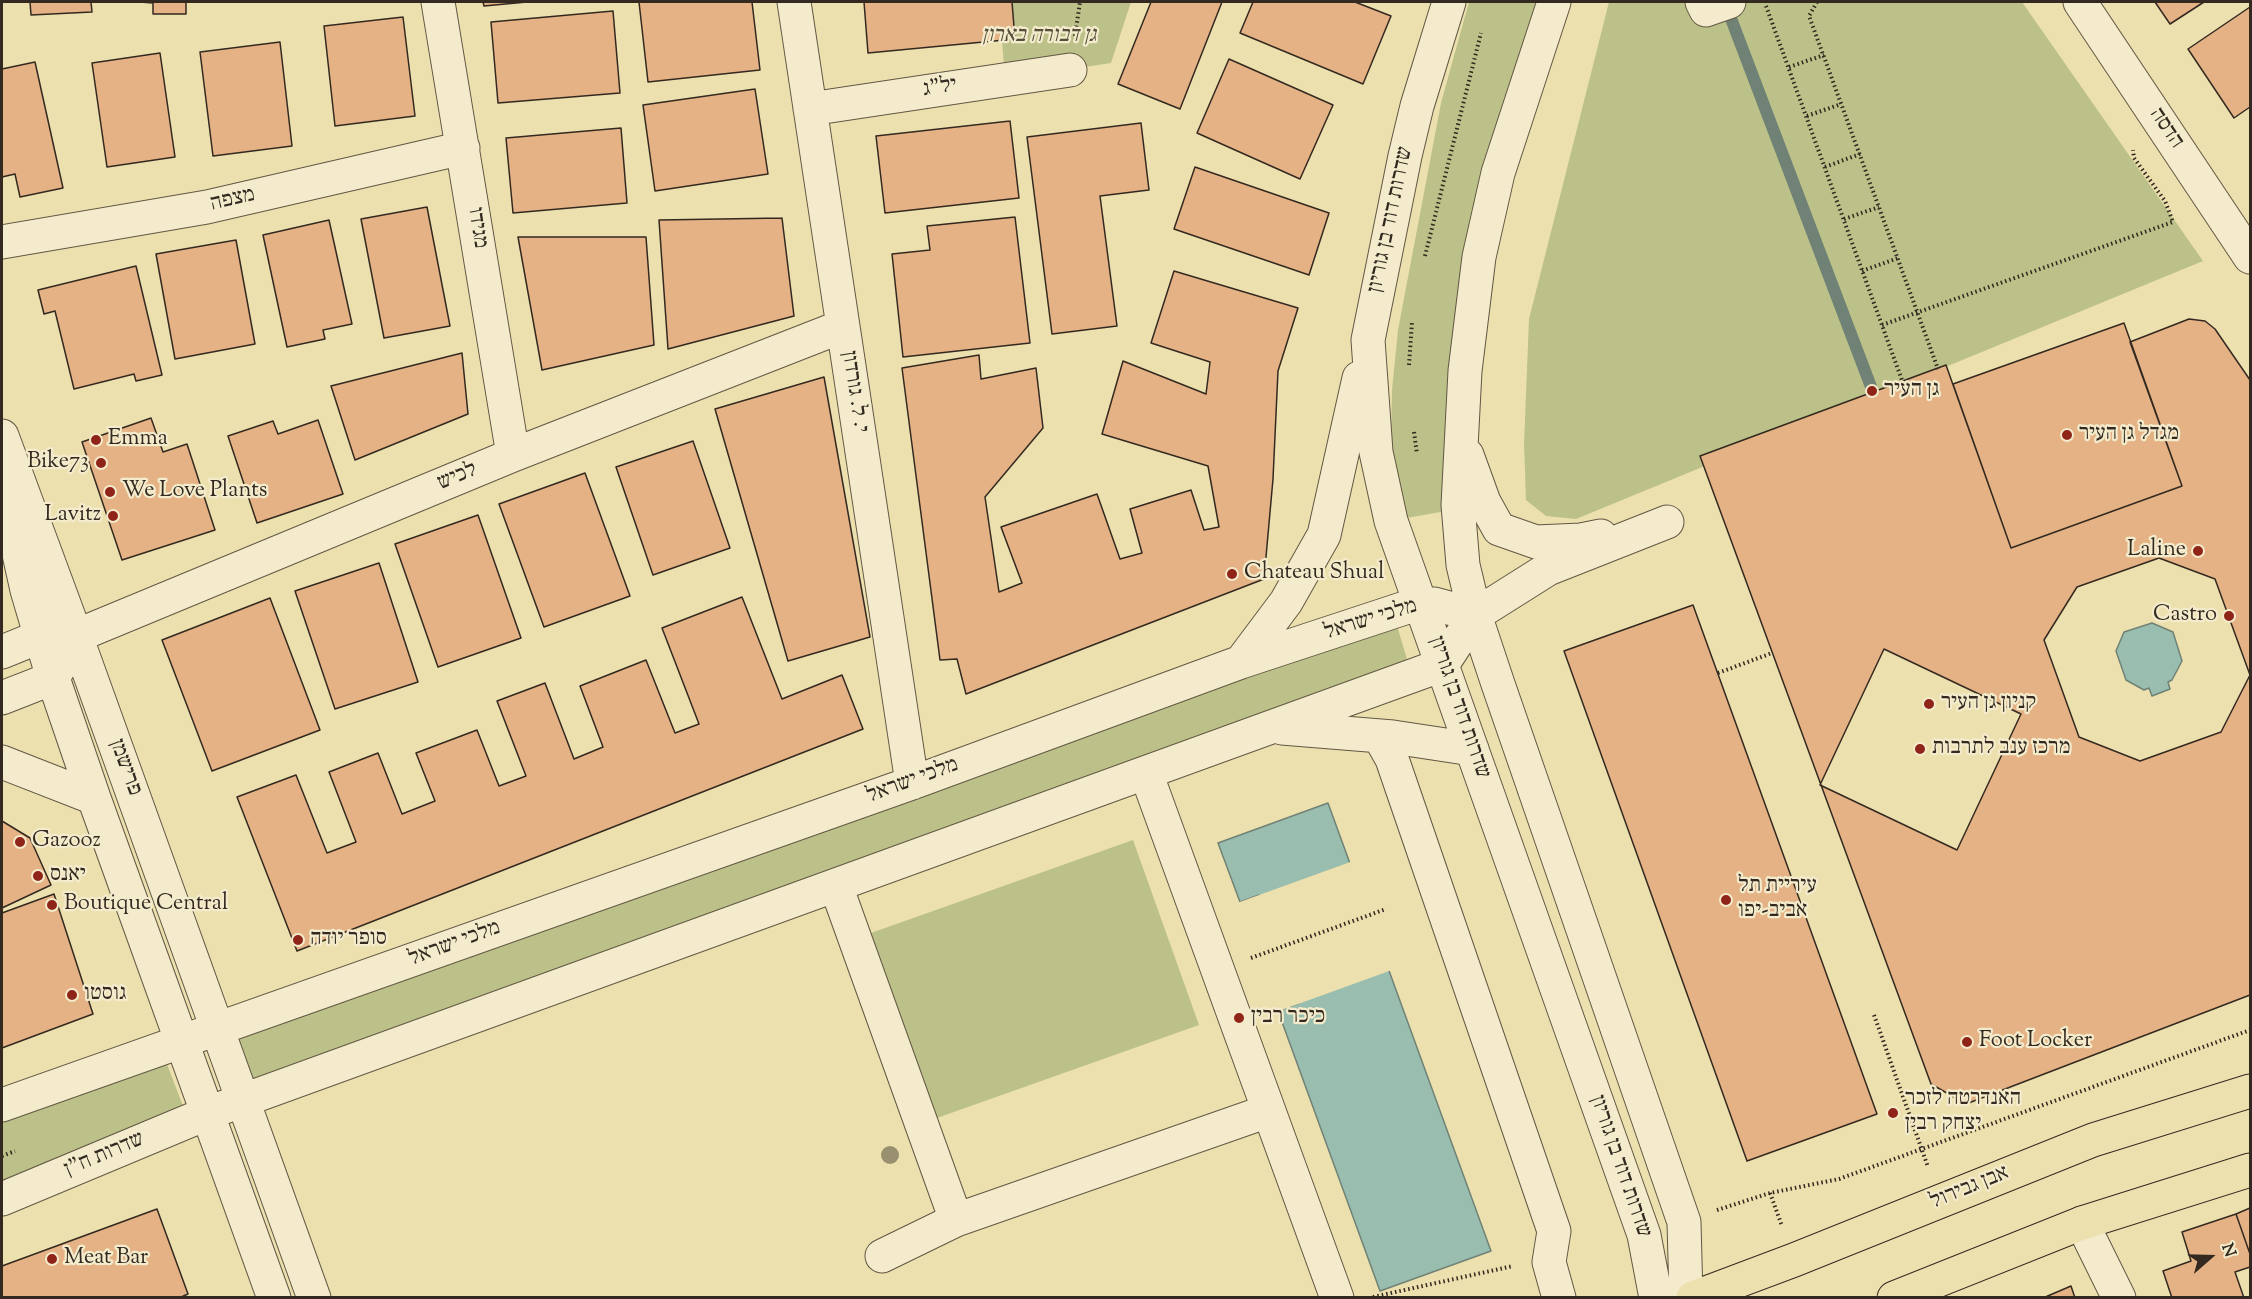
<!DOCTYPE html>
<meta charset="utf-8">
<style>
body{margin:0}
#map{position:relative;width:2252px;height:1299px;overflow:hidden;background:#ede0af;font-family:"Sorts Mill Goudy",serif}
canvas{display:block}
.frame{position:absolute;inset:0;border:3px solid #332920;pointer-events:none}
.north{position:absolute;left:2180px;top:1227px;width:60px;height:60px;-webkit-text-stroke:4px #f3ebcb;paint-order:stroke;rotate:70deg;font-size:16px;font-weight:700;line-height:24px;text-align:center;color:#332920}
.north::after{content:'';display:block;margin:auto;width:21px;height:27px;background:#332920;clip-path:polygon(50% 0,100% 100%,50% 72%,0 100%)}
</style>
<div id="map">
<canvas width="2252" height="1299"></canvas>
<div class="frame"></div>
<div class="north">N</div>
</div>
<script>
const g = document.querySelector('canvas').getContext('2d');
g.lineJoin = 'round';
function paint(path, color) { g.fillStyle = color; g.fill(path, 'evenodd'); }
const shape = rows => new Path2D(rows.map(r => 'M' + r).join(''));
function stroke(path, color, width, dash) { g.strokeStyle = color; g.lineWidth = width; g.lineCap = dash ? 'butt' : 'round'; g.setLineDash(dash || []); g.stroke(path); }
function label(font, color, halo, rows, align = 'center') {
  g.font = font + ' "Sorts Mill Goudy","Frank Ruhl Libre",serif'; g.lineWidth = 4.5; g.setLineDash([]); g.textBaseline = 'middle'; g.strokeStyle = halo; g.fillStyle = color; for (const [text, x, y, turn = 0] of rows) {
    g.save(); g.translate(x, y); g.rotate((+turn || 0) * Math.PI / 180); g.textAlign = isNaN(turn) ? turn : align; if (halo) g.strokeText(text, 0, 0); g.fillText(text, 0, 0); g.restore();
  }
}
paint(shape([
 [999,2,1131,2,1111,63,1005,79],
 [1469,2,1537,2,1446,511,1395,520,1391,478,1391,435,1392,390,1398,330,1441,103],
 [1609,2,2022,2,2203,261,1576,519,1546,516,1526,500,1524,444,1529,319],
 [1394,616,1410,669,253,1086,235,1034],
 [1133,840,1199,1025,937,1118,871,933],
 [165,1059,186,1114,2,1188,2,1116]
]), '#bbc188');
const water = shape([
 [2152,623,2173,632,2182,661,2172,680,2168,682,2170,689,2152,696,2149,688,2144,690,2126,680,2116,651,2124,632,2152,623],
 [1328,803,1491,1251,1380,1291,1278,1011,1299,1003,1259,895,1240,902,1218,843,1328,803]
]);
paint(water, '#99bdae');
stroke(water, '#708275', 1.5);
paint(shape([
 [1353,861,1392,970,1276,1012,1277,1009,1295,1002,1257,898,1241,904,1237,903]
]), '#ede0af');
stroke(shape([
 [1727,8,1873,392]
]), '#708275', 12);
const building = shape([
 [30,2,91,2,92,12,31,15,30,2],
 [140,2,186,2,186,14,153,14,153,3,140,2],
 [483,2,527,2,484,6,483,2],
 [639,2,752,2,760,70,648,82,639,2],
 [864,2,1012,2,1015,39,868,53,864,2],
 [1151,2,1222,2,1180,109,1118,84,1151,2],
 [1253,2,1355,2,1391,16,1363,84,1240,33,1253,2],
 [2155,2,2204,2,2170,24,2155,2],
 [2250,7,2250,107,2234,118,2188,49,2250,7],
 [613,11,620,93,498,103,491,22,613,11],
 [403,17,415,116,335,126,324,26,403,17],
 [280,42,292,146,213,156,200,52,280,42],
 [160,53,175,157,107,167,92,63,160,53],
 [1229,59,1333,105,1300,179,1197,133,1229,59],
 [35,62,63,188,20,197,15,174,2,177,2,69,35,62],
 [755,89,768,174,655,191,643,105,755,89],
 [1010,121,1019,198,885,213,876,136,1010,121],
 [1141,123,1149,190,1100,196,1117,326,1052,334,1027,137,1141,123],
 [621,128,627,203,513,213,506,138,621,128],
 [1195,167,1329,213,1309,275,1174,229,1195,167],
 [427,207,450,326,384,338,361,219,427,207],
 [1015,217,1030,343,903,357,892,254,930,250,927,226,1015,217],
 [782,218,794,316,668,349,659,220,782,218],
 [329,220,352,324,323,330,325,339,287,347,263,235,329,220],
 [518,237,646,237,654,345,542,370,518,237],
 [236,240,255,344,175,359,156,254,236,240],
 [136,266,162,375,136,381,134,374,74,389,55,311,44,314,38,290,136,266],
 [1174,271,1298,308,1278,371,1273,479,1264,579,966,694,957,659,940,660,902,368,979,355,981,379,1036,368,1043,428,985,497,999,592,1022,583,1001,527,1097,494,1120,559,1142,553,1130,509,1191,490,1204,530,1219,527,1208,466,1102,434,1123,361,1206,394,1210,362,1151,343,1174,271],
 [2189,319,2205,321,2215,329,2250,380,2250,995,1966,1104,1931,1084,1700,456,1946,365,2011,548,2182,486,2130,342,2189,319],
 [2159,558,2215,579,2250,675,2221,732,2140,761,2079,737,2044,640,2077,587,2159,558],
 [2124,323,2182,486,2011,548,1953,384,2124,323],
 [462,353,468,414,355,460,331,386,462,353],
 [824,377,870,637,788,661,715,409,824,377],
 [151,418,163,452,187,444,215,530,122,560,82,442,151,418],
 [318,420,343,494,257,523,228,436,273,421,278,434,318,420],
 [693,441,730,548,653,575,616,467,693,441],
 [585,473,630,596,544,627,499,504,585,473],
 [478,515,521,638,438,667,395,544,478,515],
 [379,563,418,682,335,709,295,591,379,563],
 [742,597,782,699,842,675,863,729,297,951,237,797,296,775,327,853,356,842,329,772,378,753,402,814,435,801,416,753,477,730,499,786,526,776,497,701,545,683,574,759,603,747,580,686,646,660,675,733,699,724,662,628,742,597],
 [270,598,320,730,212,771,162,640,270,598],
 [1693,605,1877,1114,1747,1161,1564,651,1693,605],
 [1884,649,2021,714,1957,850,1820,785,1884,649],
 [2,821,30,838,51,885,2,908,2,821],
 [54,894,93,1014,2,1048,2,913,54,894],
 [2250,1208,2250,1254,2236,1214,2250,1208],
 [157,1209,188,1294,179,1298,2,1298,2,1266,157,1209],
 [2236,1214,2250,1254,2250,1267,2235,1272,2244,1298,2172,1298,2163,1271,2191,1261,2182,1232,2236,1214],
 [2071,1286,2075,1298,2043,1298,2071,1286]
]);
paint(building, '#e4b284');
stroke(building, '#332920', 1.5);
const minor = shape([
 [438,2,513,455],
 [794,2,912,783],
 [1449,2,1417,106,1405,156,1368,340,1376,452,1391,521,1644,1235,1656,1298],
 [1554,2,1498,173,1479,257,1465,371,1458,505,1463,565,1475,615,1498,684,1684,1222,1686,1298],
 [1702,2,1706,10,1729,2],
 [2080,2,2250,257],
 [810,109,1070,70],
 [2,242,207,207,463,148],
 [2,436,76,636,314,1298],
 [1467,455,1484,502,1499,529,1536,542,1581,540,1601,536],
 [4,487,27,590,53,678,94,798,274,1298],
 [2,652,39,637,76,636,513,455,843,326],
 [1241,662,1286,602,1324,535,1359,378],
 [2,698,53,678,64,659],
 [1282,728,1393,737,1472,749],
 [1379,736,1392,759,1554,1231,1549,1262,1559,1298],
 [2,762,94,798],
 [1146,773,1337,1298],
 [836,886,956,1220,882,1256],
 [2,1105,912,783,1241,662,1420,603,1434,604,1475,615],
 [2,1199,208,1113,1442,665,1475,615,1548,569,1667,522],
 [956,1220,1268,1111],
 [2082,1223,2119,1298]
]);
const major = shape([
 [1693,1298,1794,1260,2093,1140,2250,1091],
 [1894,1298,2082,1223,2250,1170]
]);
stroke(minor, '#625744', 35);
stroke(major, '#332920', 35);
stroke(shape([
 [1817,2,1809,16,1938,369],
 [1766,6,1903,383],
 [1075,36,1080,2],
 [1789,67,1824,55],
 [1807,116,1841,104],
 [1825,167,1860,154],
 [1844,219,1879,207],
 [1425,256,1481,33],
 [1862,271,1898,258],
 [1882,325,2173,222,2165,201,2134,158,2133,150],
 [1409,365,1412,322],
 [1414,432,1417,454],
 [1718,673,1772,653],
 [1251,958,1386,909],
 [1874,1015,1928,1167],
 [2,1156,15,1151],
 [1770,1193,1782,1226],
 [1717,1210,1770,1193,1839,1179,2250,1030],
 [1373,1297,1513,1266]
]), '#332920', 4, [1.5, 3]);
stroke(minor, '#f3ebcb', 33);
stroke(major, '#ede0af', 33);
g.fillStyle = '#99906f';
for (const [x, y] of [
 [890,1155]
]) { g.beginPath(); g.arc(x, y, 9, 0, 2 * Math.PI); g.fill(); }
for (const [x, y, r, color] of [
 [1872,391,6,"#8f2418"],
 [2067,435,6,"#8f2418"],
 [96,440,6,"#8f2418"],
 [101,463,6,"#8f2418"],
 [110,492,6,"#8f2418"],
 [113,516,6,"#8f2418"],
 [2198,551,6,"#8f2418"],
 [1232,574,6,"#8f2418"],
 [2229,616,6,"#8f2418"],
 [1929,704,6,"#8f2418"],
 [1920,749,6,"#8f2418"],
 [20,842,6,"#8f2418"],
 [38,876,6,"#8f2418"],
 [1726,900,6,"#8f2418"],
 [52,905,6,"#8f2418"],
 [298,940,6,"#8f2418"],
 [72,995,6,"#8f2418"],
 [1239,1018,6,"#8f2418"],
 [1967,1042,6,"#8f2418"],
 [1893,1113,6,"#8f2418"],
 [52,1259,6,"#8f2418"]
]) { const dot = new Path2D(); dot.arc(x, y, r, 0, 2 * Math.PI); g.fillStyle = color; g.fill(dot); stroke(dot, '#f3ebcb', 2); }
label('italic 22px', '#554f3a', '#f3ebcb', [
 ["גן דבורה בארון",1039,37]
]);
label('22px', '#332920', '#f3ebcb', [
 ["יל\"ג",940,89,-9],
 ["הדסה",2165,129,56],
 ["מצפה",233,201,-13],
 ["שדרות דוד בן גוריון",1392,220,-78],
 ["מגידו",476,228,81],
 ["י. ל. גורדון",853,392,81],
 ["לכיש",458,478,-23],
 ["מלכי ישראל",1371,621,-17],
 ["שדרות דוד בן גוריון",1458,708,71],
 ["פרישמן",124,768,70],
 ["מלכי ישראל",913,782,-20],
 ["מלכי ישראל",455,945,-20],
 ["שדרות ח\"ן",105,1156,-23],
 ["שדרות דוד בן גוריון",1619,1167,71],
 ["אבן גבירול",1970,1189,-22]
]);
label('22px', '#332920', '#f3ebcb', [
 ["גן העיר",1884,391],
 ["מגדל גן העיר",2079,435],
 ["Emma",108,440],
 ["Bike73",89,463,"right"],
 ["We Love Plants",122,492],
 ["Lavitz",101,516,"right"],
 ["Laline",2186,551,"right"],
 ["Chateau Shual",1244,574],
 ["Castro",2217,616,"right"],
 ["קניון גן העיר",1941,704],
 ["מרכז ענב לתרבות",1932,749],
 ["Gazooz",32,842],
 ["יאנס",50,876],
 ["עיריית תל",1738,887],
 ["אביב-יפו",1738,912],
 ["Boutique Central",64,905],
 ["סופר יודה",310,940],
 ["גוסטו",84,995],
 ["כיכר רבין",1251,1018],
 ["Foot Locker",1979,1042],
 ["האנדרטה לזכר",1905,1100],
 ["יצחק רבין",1905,1125],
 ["Meat Bar",64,1259]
], 'left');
</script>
